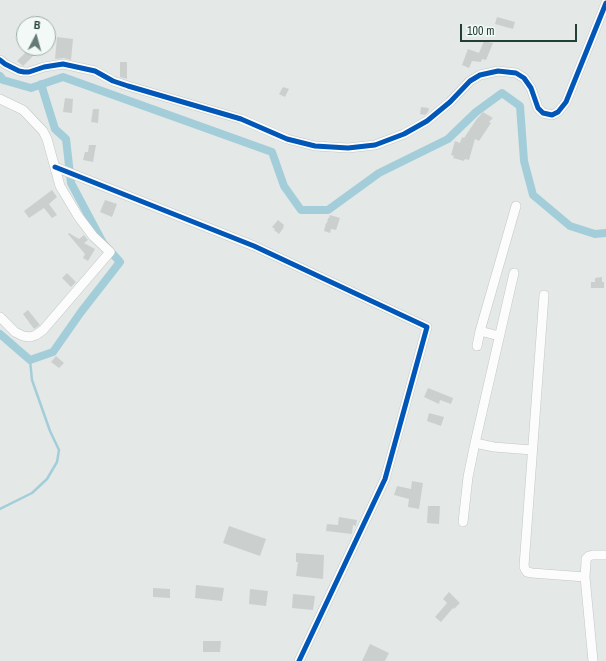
<!DOCTYPE html>
<style>
body{margin:0}
#map{position:relative;width:606px;height:661px;overflow:hidden;background:#e4e9e7;font-family:"Archivo Narrow",sans-serif}
canvas{display:block}
.north{position:absolute;left:16px;top:16px;width:40px;height:40px;box-sizing:border-box;background:#f2f9f6;border:1px solid #9eaeaa;border-radius:50%;rotate:6deg;font-size:11px;font-weight:700;line-height:16px;text-align:center;color:#213e37}
.north::after{content:'';display:block;margin:auto;width:14px;height:18px;background:#657a75;clip-path:polygon(50% 0,100% 100%,50% 72%,0 100%)}
.scale{position:absolute;left:460px;top:24px;width:117px;height:18px;box-sizing:border-box;border:2px solid #213e37;border-top:0;padding-left:5px;font-size:12px;line-height:14px;white-space:nowrap;color:#213e37;-webkit-text-stroke:3px #f2f9f6;paint-order:stroke}
</style>
<div id="map">
<canvas width="606" height="661"></canvas>
<div class="north">B</div>
<div class="scale">100 m</div>
</div>
<script>
const g = document.querySelector('canvas').getContext('2d');
g.lineJoin = 'round';
const shape = rows => new Path2D(rows.map(r => 'M' + r).join(''));
function stroke(path, color, width, dash) { g.strokeStyle = color; g.lineWidth = width; g.lineCap = dash ? 'butt' : 'round'; g.setLineDash(dash || []); g.stroke(path); }
function paint(path, color) { g.fillStyle = color; g.fill(path, 'evenodd'); }
stroke(shape([
 [0,509,32,493,47,479,57,462,59,450,50,431,32,380,30,360]
]), '#a3ced9', 2.5);
stroke(shape([
 [0,76,3,80,31,88,63,77,272,152,284,186,301,210,328,210,379,173,448,139,476,112,502,93,520,106,524,161,533,195,570,226,595,234,606,233],
 [0,334,30,360,53,352,81,312,120,262,103,243,71,183,66,139,55,129,41,84]
]), '#a3ced9', 8);
paint(shape([
 [497,17,515,22,513,29,495,24],
 [57,37,73,39,71,60,64,58,55,59],
 [484,41,493,43,486,60,482,59,481,62,472,61,469,68,462,65,468,49,479,53],
 [30,48,32,48,37,52,23,66,22,65,17,61],
 [120,62,127,62,127,79,120,77],
 [283,87,289,89,285,97,279,94],
 [65,98,73,99,72,113,63,112],
 [421,107,429,108,428,112,425,115,420,114],
 [93,109,99,109,98,123,91,122],
 [483,112,493,118,489,122,491,123,479,141,475,139,469,160,465,159,464,161,453,158,454,156,451,155,455,141,460,143,462,137,464,138,476,120],
 [89,145,96,145,93,162,83,160,85,152,88,152],
 [52,190,57,197,49,204,57,215,52,218,44,208,29,218,24,211],
 [105,200,117,204,112,217,100,212],
 [330,215,340,218,336,230,331,229,330,233,324,231,326,223,327,223,328,218,329,218],
 [278,220,284,225,283,227,284,227,279,234,274,230,275,229,272,227],
 [69,233,79,239,84,235,88,240,84,243,95,249,88,261,83,258,85,254,68,234],
 [67,273,76,282,71,287,62,278],
 [602,277,602,282,604,282,604,288,591,288,591,282,595,282,595,278],
 [28,310,40,325,34,329,23,314],
 [56,356,64,363,59,368,51,362],
 [428,388,453,398,451,404,440,400,439,404,424,397],
 [429,413,444,417,441,426,427,421],
 [412,481,423,483,419,509,408,507,409,499,394,495,397,486,411,489],
 [428,506,440,506,439,524,427,523],
 [339,517,357,520,356,526,353,525,352,534,326,531,327,524,338,525],
 [229,526,266,539,260,556,223,543],
 [296,553,324,555,323,579,296,576,298,562,296,562],
 [196,585,224,588,222,601,195,598],
 [153,588,170,589,170,598,153,597],
 [250,589,268,591,266,606,249,604],
 [449,592,460,603,454,609,453,608,441,622,435,617,447,603,443,599],
 [293,594,315,596,313,610,292,608],
 [203,641,221,641,220,652,203,652],
 [370,644,389,653,385,661,362,661]
]), '#cbd0ce');
const street = shape([
 [0,60,5,64,19,71,24,72,29,72,44,67,63,64,95,71,113,81,128,86,241,119,287,139,315,146,348,148,375,145,404,134,427,121,450,102,470,81,480,75,498,71,516,73,524,78,531,88,538,108,543,113,552,115,558,112,566,102,606,3],
 [0,99,23,110,43,131,47,139,60,186,78,216,93,236,110,252,43,330,36,335,30,337,23,336,15,332,0,317],
 [55,167,254,246,427,327,385,479,299,661],
 [544,295,524,566,525,569,527,572,532,573,585,577,593,661],
 [480,331,516,206],
 [477,346,480,331,499,336],
 [475,443,494,447,532,450],
 [463,522,468,477,475,443,514,273],
 [585,577,586,562,586,559,589,556,593,555,606,555]
]);
stroke(street, '#c1c6c4', 10);
stroke(street, '#fbfcfb', 9);
stroke(shape([
 [0,60,5,64,19,71,24,72,29,72,44,67,63,64,95,71,113,81,128,86,241,119,287,139,315,146,348,148,375,145,404,134,427,121,450,102,470,81,480,75,498,71,516,73,524,78,531,88,538,108,543,113,552,115,558,112,566,102,606,3],
 [55,167,254,246,427,327,385,479,299,661]
]), '#0057b8', 5);
</script>
